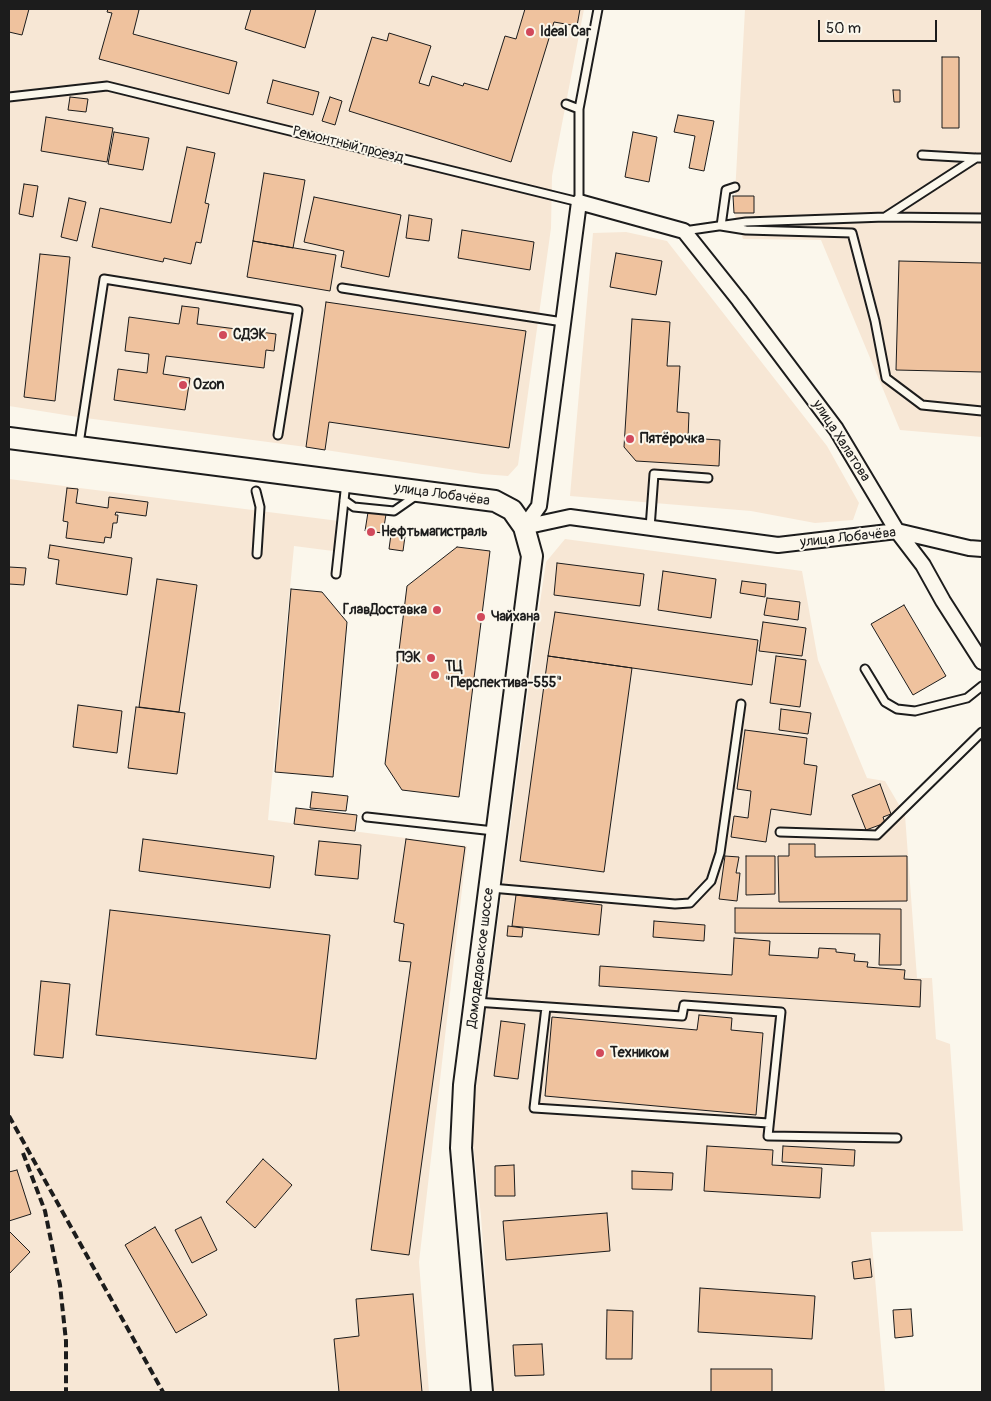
<!DOCTYPE html>
<meta charset="utf-8">
<style>
body{margin:0}
#map{position:relative;width:991px;height:1401px;overflow:hidden;background:#fbf7ec;font-family:Pangolin,sans-serif}
canvas{display:block}
.frame{position:absolute;inset:0;border:10px solid #1c1c1c;pointer-events:none}
.scale{position:absolute;left:818px;top:20px;width:119px;height:22px;box-sizing:border-box;border:2px solid #1c1c1c;border-top:0;padding-left:6px;font-size:15px;line-height:18px;white-space:nowrap;color:#1c1c1c;-webkit-text-stroke:4px #fbf7ec;paint-order:stroke}
</style>
<div id="map">
<canvas width="991" height="1401"></canvas>
<div class="frame"></div>
<div class="scale">50 m</div>
</div>
<script>
const g = document.querySelector('canvas').getContext('2d');
g.lineJoin = 'round';
function paint(path, color) { g.fillStyle = color; g.fill(path, 'evenodd'); }
const shape = rows => new Path2D(rows.map(r => 'M' + r).join(''));
function stroke(path, color, width, dash) { g.strokeStyle = color; g.lineWidth = width; g.lineCap = dash ? 'butt' : 'round'; g.setLineDash(dash || []); g.stroke(path); }
function label(font, color, halo, rows, align = 'center') {
  g.font = font + ' Pangolin,sans-serif'; g.lineWidth = 4; g.setLineDash([]); g.textBaseline = 'middle'; g.strokeStyle = halo; g.fillStyle = color; for (const [text, x, y, turn = 0] of rows) {
    g.save(); g.translate(x, y); g.rotate((+turn || 0) * Math.PI / 180); g.textAlign = isNaN(turn) ? turn : align; if (halo) g.strokeText(text, 0, 0); g.fillText(text, 0, 0); g.restore();
  }
}
paint(shape([
 [9,9,584,9,552,176,551,228,518,465,508,476,482,474,306,447,78,417,9,406],
 [745,9,982,9,982,437,900,430,821,240,743,239,734,213],
 [626,232,667,241,827,446,859,503,853,520,815,523,751,511,570,496,593,233],
 [9,479,339,521,333,551,294,546,268,820,467,846,419,1262,429,1392,9,1392],
 [565,539,802,571,818,660,867,778,885,781,905,815,917,978,932,978,936,1039,950,1044,963,1231,871,1232,885,1392,493,1392,481,1216,471,1125,538,616,546,562]
]), '#f7e7d5');
const building = shape([
 [9,9,29,9,22,35,9,32,9,9],
 [108,9,136,9,139,10,133,34,237,62,229,94,99,59,112,13,107,12,108,9],
 [251,9,316,9,305,48,245,29,251,9],
 [525,9,580,9,577,26,554,22,511,162,349,111,372,37,387,41,389,33,431,46,419,83,429,86,432,76,463,86,464,83,488,90,505,36,516,39,525,9],
 [942,57,959,57,959,128,942,128,942,57],
 [273,80,319,92,313,115,267,103,273,80],
 [893,90,900,90,900,102,894,102,893,90],
 [70,97,88,99,86,112,68,110,70,97],
 [330,97,342,101,335,125,322,121,330,97],
 [678,115,714,121,704,171,689,168,695,136,674,132,678,115],
 [46,117,113,128,107,162,41,151,46,117],
 [114,132,149,138,143,170,108,164,114,132],
 [633,132,657,137,649,182,625,177,633,132],
 [187,147,215,153,205,203,209,204,201,243,196,242,191,264,164,258,163,262,92,247,100,208,171,223,187,147],
 [264,173,305,180,293,248,253,241,264,173],
 [24,184,38,186,33,217,19,214,24,184],
 [733,196,754,196,754,213,734,213,733,196],
 [314,197,401,215,389,277,341,267,344,251,304,242,314,197],
 [69,198,86,202,77,241,61,237,69,198],
 [409,215,432,219,429,241,406,238,409,215],
 [462,230,534,242,530,270,458,258,462,230],
 [253,241,336,255,330,291,247,277,253,241],
 [616,253,662,261,656,295,610,287,616,253],
 [40,254,70,257,55,401,24,397,40,254],
 [899,261,982,263,982,372,896,370,899,261],
 [326,302,526,331,509,448,329,422,325,450,306,447,326,302],
 [182,306,199,308,197,324,276,334,274,351,266,350,264,368,166,356,163,374,190,378,185,410,114,400,118,369,147,373,149,354,125,351,129,317,179,324,182,306],
 [632,319,670,322,667,366,680,366,677,412,689,413,688,438,720,440,719,466,636,461,624,447,632,319],
 [67,488,78,489,76,503,108,508,109,497,148,502,146,516,116,512,115,515,118,515,117,523,113,523,111,538,105,537,104,543,66,538,68,522,63,521,67,488],
 [369,506,387,508,383,533,365,531,369,506],
 [392,527,406,529,403,551,389,549,392,527],
 [50,545,132,558,127,595,56,584,59,560,48,558,50,545],
 [457,547,490,551,459,797,402,790,385,764,407,586,457,547],
 [557,563,644,574,640,606,554,595,557,563],
 [9,567,26,568,24,585,9,584,9,567],
 [663,571,716,579,711,618,658,610,663,571],
 [157,579,197,585,179,712,139,707,157,579],
 [742,581,766,584,765,597,740,593,742,581],
 [291,589,322,592,347,622,333,777,275,772,291,589],
 [767,598,800,602,798,620,764,615,767,598],
 [904,605,946,676,913,695,871,624,904,605],
 [555,612,758,640,752,685,548,656,555,612],
 [763,622,806,628,802,656,759,651,763,622],
 [548,656,632,668,604,872,520,861,548,656],
 [776,656,806,660,800,707,770,703,776,656],
 [78,705,122,711,117,753,73,747,78,705],
 [136,707,185,713,177,774,128,768,136,707],
 [781,709,811,713,808,734,779,730,781,709],
 [745,730,807,738,804,764,817,766,811,815,771,809,766,842,731,837,734,816,748,818,751,791,737,789,745,730],
 [880,784,891,814,883,817,885,823,866,830,852,795,880,784],
 [312,792,348,796,346,811,310,808,312,792],
 [296,808,357,815,355,831,294,824,296,808],
 [143,839,274,856,270,888,139,871,143,839],
 [406,839,465,847,409,1255,371,1250,411,962,399,961,404,924,394,922,406,839],
 [319,841,361,845,358,879,315,875,319,841],
 [789,844,815,844,815,857,907,856,907,901,779,902,778,856,789,856,789,844],
 [725,856,739,857,736,873,740,873,737,901,719,899,725,856],
 [746,856,775,856,775,894,746,895,746,856],
 [516,895,602,905,599,935,512,926,516,895],
 [735,908,901,909,901,965,879,965,880,934,735,933,735,908],
 [110,910,330,935,316,1059,96,1035,110,910],
 [654,921,705,925,704,941,653,937,654,921],
 [508,926,523,928,522,937,507,936,508,926],
 [734,938,770,941,769,955,818,958,819,948,836,949,836,952,855,954,854,961,868,962,867,967,905,970,904,979,921,980,920,1007,599,986,600,966,732,975,734,938],
 [41,981,70,984,63,1058,34,1055,41,981],
 [699,1015,732,1018,731,1030,763,1033,756,1115,545,1096,552,1017,697,1030,699,1015],
 [501,1021,525,1024,518,1079,494,1076,501,1021],
 [707,1146,773,1150,772,1165,822,1168,820,1198,704,1191,707,1146],
 [783,1146,855,1150,854,1166,782,1162,783,1146],
 [263,1159,292,1185,255,1228,226,1202,263,1159],
 [514,1165,515,1196,495,1196,495,1166,514,1165],
 [17,1170,31,1214,9,1221,9,1172,17,1170],
 [632,1171,673,1173,672,1190,632,1189,632,1171],
 [607,1213,610,1251,506,1260,503,1221,607,1213],
 [201,1217,217,1250,192,1263,175,1230,201,1217],
 [155,1227,207,1315,176,1333,125,1245,155,1227],
 [9,1231,30,1252,9,1274,9,1231],
 [870,1259,872,1277,854,1279,852,1262,870,1259],
 [700,1288,815,1296,812,1339,698,1332,700,1288],
 [413,1294,422,1392,339,1392,334,1339,359,1336,356,1299,413,1294],
 [911,1309,913,1336,895,1338,893,1310,911,1309],
 [607,1310,633,1311,632,1359,606,1359,607,1310],
 [542,1344,544,1375,515,1376,513,1345,542,1344],
 [711,1369,772,1369,772,1392,711,1392,711,1369]
]);
paint(building, '#efc29e');
stroke(building, '#1c1c1c', 1);
const lane = shape([
 [9,97,107,86,579,202,579,109,598,9],
 [566,104,579,109],
 [922,155,975,158],
 [885,217,976,158,982,158],
 [721,226,746,230,852,233,875,321,886,378,922,405,982,411],
 [721,226,726,190,735,187],
 [684,231,746,222,885,217,982,218],
 [342,288,563,322],
 [79,444,104,279,298,310,278,435],
 [256,491,260,507,257,554],
 [344,500,354,507,394,511,417,495],
 [650,528,654,474,708,478],
 [336,574,346,482],
 [865,669,885,702,897,709,915,711,967,698,982,686],
 [367,817,494,831],
 [780,832,877,835,982,732],
 [491,888,675,904,690,903,711,881,720,853,741,704],
 [475,1002,682,1016,684,1005,781,1012,768,1136,897,1138],
 [546,1007,534,1108,769,1123]
]);
const street = shape([
 [524,527,539,506,579,202,684,231,739,300,836,429,897,531,923,565,943,601,982,662],
 [524,527,570,517,778,545,897,531,969,548,982,549]
]);
const secondary = shape([
 [9,438,495,501,512,510,524,527,532,556,464,1085,461,1148,482,1392]
]);
stroke(lane, '#1c1c1c', 11);
stroke(street, '#1c1c1c', 18);
stroke(secondary, '#1c1c1c', 24);
stroke(lane, '#fbf7ec', 7);
stroke(street, '#fbf7ec', 14);
stroke(secondary, '#fbf7ec', 20);
stroke(shape([
 [9,1116,163,1392],
 [23,1153,45,1211,60,1285,66,1341,66,1392]
]), '#1c1c1c', 4, [8, 4]);
for (const [x, y, r, color] of [
 [530,32,5,"#d1495b"],
 [223,335,5,"#d1495b"],
 [183,385,5,"#d1495b"],
 [630,439,5,"#d1495b"],
 [371,532,5,"#d1495b"],
 [437,610,5,"#d1495b"],
 [481,617,5,"#d1495b"],
 [431,658,5,"#d1495b"],
 [435,675,5,"#d1495b"],
 [600,1053,5,"#d1495b"]
]) { const dot = new Path2D(); dot.arc(x, y, r, 0, 2 * Math.PI); g.fillStyle = color; g.fill(dot); stroke(dot, '#fbf7ec', 2); }
label('bold 14px', '#1c1c1c', '#fbf7ec', [
 ["Ideal Car",540,32],
 ["СДЭК",233,335],
 ["Ozon",193,385],
 ["Пятёрочка",640,439],
 ["Нефтьмагистраль",381,532],
 ["ГлавДоставка",427,610,"right"],
 ["Чайхана",491,617],
 ["ПЭК",421,658,"right"],
 ["ТЦ",445,667],
 ["\"Перспектива-555\"",445,683],
 ["Техником",610,1053]
], 'left');
label('14px', '#1c1c1c', '#fbf7ec', [
 ["Ремонтный проезд",348,145,14],
 ["улица Халатова",841,441,57],
 ["улица Лобачёва",442,495,8],
 ["улица Лобачёва",848,538,-6],
 ["Домодедовское шоссе",481,958,-83]
]);
</script>
